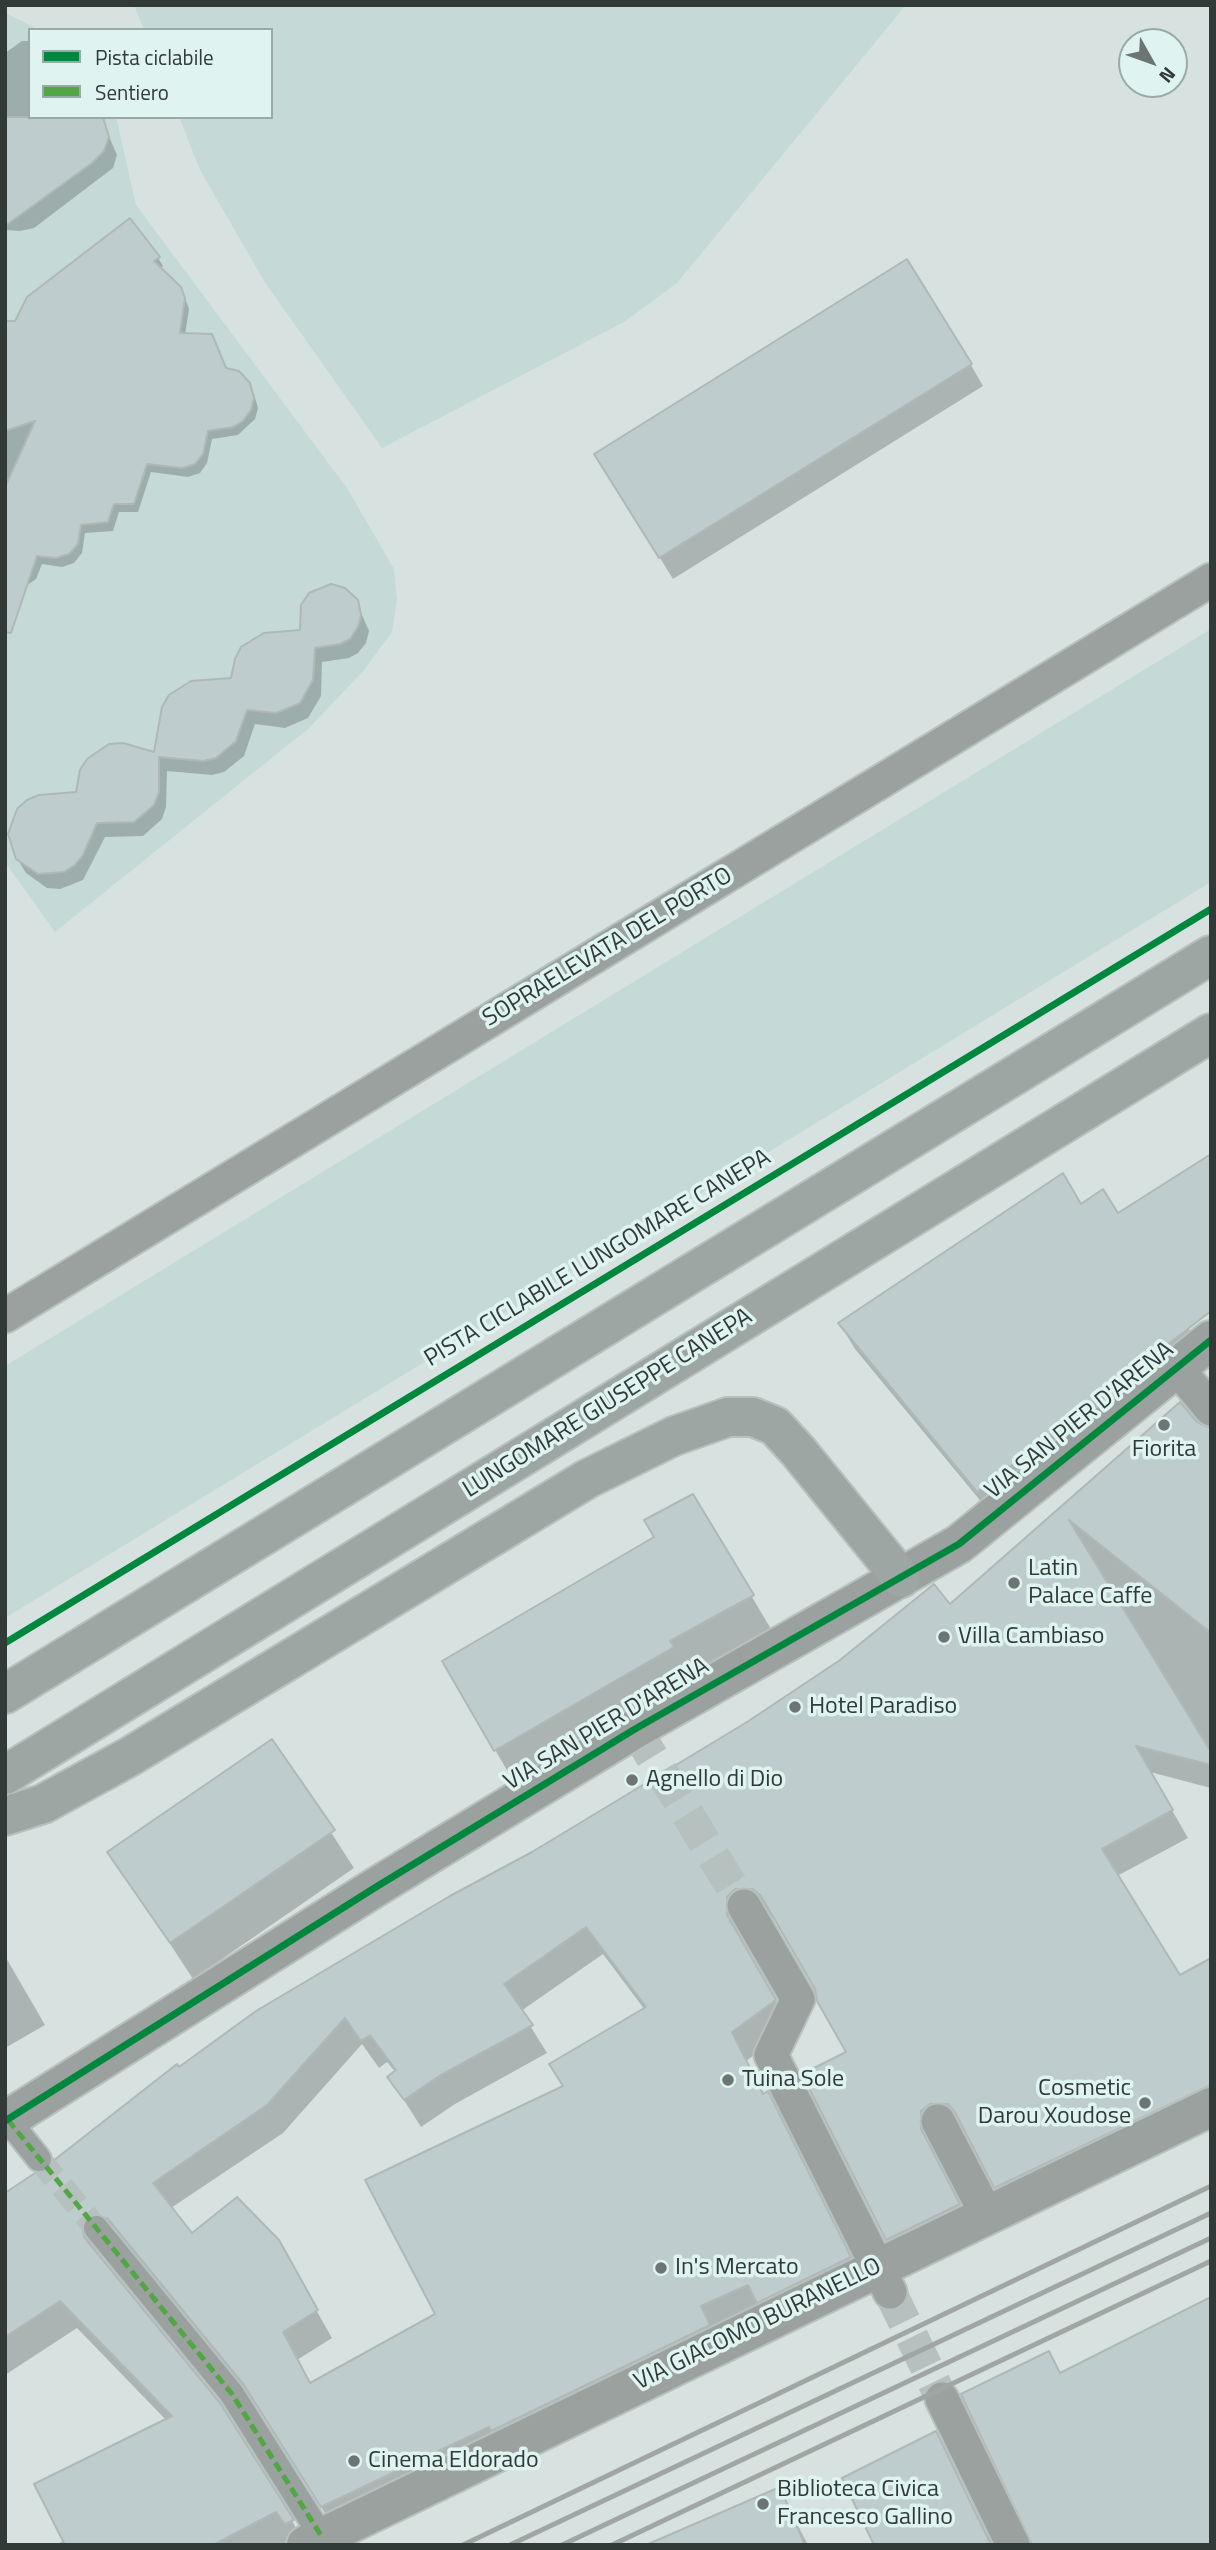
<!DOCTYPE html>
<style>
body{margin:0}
#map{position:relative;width:1216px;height:2550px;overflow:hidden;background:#d7e2e0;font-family:"Titillium Web",sans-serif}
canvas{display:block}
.frame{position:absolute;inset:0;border:7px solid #323a38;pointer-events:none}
.legend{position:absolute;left:28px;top:28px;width:245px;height:91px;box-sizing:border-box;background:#dff3f0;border:2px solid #9aa9a6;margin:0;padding:9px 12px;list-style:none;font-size:21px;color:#323a38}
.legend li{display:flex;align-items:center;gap:14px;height:35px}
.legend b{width:35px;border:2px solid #9aa9a6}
.north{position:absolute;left:1118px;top:28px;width:70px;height:70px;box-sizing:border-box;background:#dff3f0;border:2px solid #9aa9a6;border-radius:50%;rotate:130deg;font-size:19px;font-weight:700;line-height:28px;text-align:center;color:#323a38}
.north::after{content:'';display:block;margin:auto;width:24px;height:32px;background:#6c7573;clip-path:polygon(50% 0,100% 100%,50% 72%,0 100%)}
</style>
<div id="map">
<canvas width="1216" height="2550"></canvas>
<div class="frame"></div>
<ul class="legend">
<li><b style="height:9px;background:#00873e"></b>Pista ciclabile</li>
<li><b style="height:9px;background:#52a645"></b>Sentiero</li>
</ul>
<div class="north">N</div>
</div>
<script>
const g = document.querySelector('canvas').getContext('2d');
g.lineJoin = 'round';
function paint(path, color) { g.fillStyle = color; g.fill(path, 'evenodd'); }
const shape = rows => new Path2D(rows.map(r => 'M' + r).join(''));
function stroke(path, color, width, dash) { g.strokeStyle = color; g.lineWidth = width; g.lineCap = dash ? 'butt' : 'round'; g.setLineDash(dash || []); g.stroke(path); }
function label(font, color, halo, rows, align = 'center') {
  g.font = font + ' "Titillium Web",sans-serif'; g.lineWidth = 7; g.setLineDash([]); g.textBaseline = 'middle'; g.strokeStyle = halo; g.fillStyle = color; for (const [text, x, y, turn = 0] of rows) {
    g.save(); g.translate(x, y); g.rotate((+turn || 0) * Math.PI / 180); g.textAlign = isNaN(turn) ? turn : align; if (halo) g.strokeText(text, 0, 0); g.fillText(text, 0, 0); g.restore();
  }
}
paint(shape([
 [134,5,906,5,677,283,624,322,382,448,264,281,200,170,179,117,271,117,271,30,144,30],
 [5,13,40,30,30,30,30,117,116,117,136,205,347,488,394,569,397,600,392,632,364,670,309,728,55,932,5,862],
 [1211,629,1211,882,5,1618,5,1366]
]), '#c5d9d6');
paint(shape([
 [22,41,30,41,30,117,104,125,117,155,113,168,34,228,20,231,5,230,5,53],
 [158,258,163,266,160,269,185,298,189,309,185,335,211,336,227,370,249,384,254,394,258,408,255,419,238,435,212,439,207,463,200,473,188,477,151,472,138,512,119,512,113,531,85,533,82,553,74,563,62,567,42,564,36,579,16,593,5,608,5,322,16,323],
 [971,365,983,386,673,579,609,476],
 [331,586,356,601,369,631,366,643,358,653,349,658,322,662,321,696,308,718,285,728,255,724,244,756,224,772,212,775,167,771,166,807,162,819,143,836,105,837,83,880,60,889,47,888,26,873,17,858,78,794,156,754,233,680,236,660,252,639,264,635,302,631,310,594],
 [1081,1207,1118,1215,1204,1353,993,1516,855,1349,840,1324],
 [1180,1404,1203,1428,1211,1429,1211,1788,1150,1772,1188,1838,1117,1876,1180,1977,1211,1961,1211,2118,1012,2214,965,2132,946,2131,936,2139,936,2159,974,2232,903,2267,887,2239,849,2053,779,1924,770,1916,751,1916,742,1925,742,1944,791,2028,746,2061,764,2095,783,2121,865,2285,338,2534,262,2412,125,2246,111,2240,97,2250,98,2257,292,2521,306,2545,293,2539,282,2545,56,2545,65,2540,167,2421,77,2328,5,2375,5,2195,49,2173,179,2070,532,1854,950,1607],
 [603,1954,645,2010,565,2088,438,2315,311,2385,297,2360,332,2338,277,2241,192,2235,171,2208,283,2133,362,2044,379,2068,387,2062,396,2073,390,2078,421,2127,455,2104,547,2053,521,2011],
 [692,1496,771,1629,688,1675,692,1681,515,1784,444,1662,656,1538],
 [272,1741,354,1868,193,1979,110,1852],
 [5,1956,45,2025,5,2048],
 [936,2434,993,2545,876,2545],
 [779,2489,808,2545,710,2545]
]), '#0003');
const building = shape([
 [5,117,103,117,109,137,104,151,92,163,5,226,5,117],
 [130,218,160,257,154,261,181,287,185,298,180,333,212,334,226,368,239,371,250,383,254,398,251,410,243,421,233,427,208,431,203,454,195,464,182,468,147,464,134,504,114,504,108,522,81,525,78,544,69,554,56,558,37,556,11,633,5,632,5,487,35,421,5,431,5,321,15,321,27,297,130,218],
 [907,259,972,364,659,558,594,454,907,259],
 [331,584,345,588,358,600,361,615,358,627,350,639,340,644,315,648,313,680,300,703,276,713,247,710,236,741,216,758,203,761,159,757,159,792,154,805,134,822,97,823,83,855,75,865,64,872,38,874,16,859,8,834,17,809,27,800,39,795,76,792,80,770,87,759,109,744,123,743,154,752,162,707,169,695,191,681,231,678,235,659,241,647,264,633,300,630,301,605,309,593,331,584],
 [1211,1154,1211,1311,977,1492,838,1323,1063,1173,1081,1204,1103,1189,1118,1213,1211,1154],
 [1180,1402,1197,1422,1211,1428,1211,1633,1069,1520,1211,1752,1211,1765,1136,1746,1173,1810,1102,1849,1180,1975,1211,1958,1211,2085,994,2188,955,2112,948,2104,930,2104,921,2111,921,2129,960,2204,886,2240,802,2074,846,2052,817,2001,815,1989,761,1896,753,1889,735,1889,727,1897,727,1915,776,2000,732,2032,763,2094,768,2091,851,2257,757,2303,748,2285,701,2306,710,2325,491,2431,489,2427,321,2507,244,2385,108,2219,93,2214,82,2223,84,2237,220,2403,294,2520,285,2524,276,2512,213,2545,65,2545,34,2484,172,2416,60,2301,5,2337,5,2193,35,2173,48,2171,53,2161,177,2064,179,2067,256,2011,450,1896,532,1852,747,1722,840,1660,934,1584,950,1604,1180,1402],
 [586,1927,646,2007,549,2064,563,2086,365,2180,435,2314,310,2383,283,2332,318,2310,279,2240,237,2197,192,2233,153,2183,267,2105,345,2018,361,2041,370,2035,396,2070,387,2077,404,2100,439,2076,533,2025,504,1984,586,1927],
 [693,1494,754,1595,670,1641,674,1647,494,1751,442,1661,654,1537,644,1520,693,1494],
 [272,1739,335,1830,170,1943,107,1852,272,1739],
 [1211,2297,1211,2545,1032,2545,961,2394,1049,2351,1060,2373,1211,2297],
 [936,2431,991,2545,874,2545,842,2478,936,2431],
 [780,2487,805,2545,646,2545,780,2487]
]);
paint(building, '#bfcccd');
stroke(building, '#afb8b7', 2);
stroke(shape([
 [39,2159,96,2228]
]), '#b6c0be', 24, [24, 12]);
stroke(shape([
 [635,1729,744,1906],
 [890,2292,942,2399]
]), '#b6c0be', 33, [33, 17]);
const pedestrian = shape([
 [8,2120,39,2159],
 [96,2228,232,2394,322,2537]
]);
const minor = shape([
 [5,1316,1211,580],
 [1176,1367,1211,1409],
 [744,1906,798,1999,771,2055,890,2292],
 [938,2121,987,2215],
 [942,2399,1013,2545]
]);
const tertiary = shape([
 [5,2121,376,1887,635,1729,959,1544,1211,1340],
 [306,2545,1211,2107]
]);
const trunk = shape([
 [5,1694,1211,955],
 [5,1775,1211,1033],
 [5,1816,43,1804,129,1757,587,1479,674,1436,728,1417,753,1417,775,1426,798,1451,901,1578]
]);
stroke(pedestrian, '#b7c0be', 28);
stroke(minor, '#b7c0be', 37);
stroke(tertiary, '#b7c0be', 42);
stroke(trunk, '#b7c0be', 42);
stroke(pedestrian, '#9aa19f', 24);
stroke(minor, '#9aa19f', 33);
stroke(tertiary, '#9aa19f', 38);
stroke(trunk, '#9da6a2', 38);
stroke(shape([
 [463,2545,1211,2186],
 [510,2545,1211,2213],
 [562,2545,1211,2238],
 [612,2545,1211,2261]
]), '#a0a6a4', 5);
stroke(shape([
 [8,2120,232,2394,322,2537]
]), '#52a645', 5, [10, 5]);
stroke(shape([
 [5,1643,1211,909],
 [5,2121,376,1887,635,1729,959,1544,1211,1340]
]), '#00873e', 7);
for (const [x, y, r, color] of [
 [1164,1425,7,"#6c7573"],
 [1014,1583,7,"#6c7573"],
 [944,1637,7,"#6c7573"],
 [795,1707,7,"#6c7573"],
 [632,1780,7,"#6c7573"],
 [728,2080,7,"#6c7573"],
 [1145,2103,7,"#6c7573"],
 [661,2268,7,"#6c7573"],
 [354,2461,7,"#6c7573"],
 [763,2504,7,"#6c7573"]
]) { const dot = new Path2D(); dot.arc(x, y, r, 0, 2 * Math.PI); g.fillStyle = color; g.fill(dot); stroke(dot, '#dff3f0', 2.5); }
label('24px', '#323a38', '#dff3f0', [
 ["SOPRAELEVATA DEL PORTO",608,948,-31],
 ["PISTA CICLABILE LUNGOMARE CANEPA",598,1259,-31],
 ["LUNGOMARE GIUSEPPE CANEPA",608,1404,-32],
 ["VIA SAN PIER D'ARENA",1080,1421,-39],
 ["VIA SAN PIER D'ARENA",607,1725,-31],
 ["VIA GIACOMO BURANELLO",758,2325,-26]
]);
label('24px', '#323a38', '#dff3f0', [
 ["Fiorita",1164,1450,"center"],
 ["Latin",1028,1569],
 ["Palace Caffe",1028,1597],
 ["Villa Cambiaso",958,1637],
 ["Hotel Paradiso",809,1707],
 ["Agnello di Dio",646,1780],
 ["Tuina Sole",742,2080],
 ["Cosmetic",1131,2089,"right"],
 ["Darou Xoudose",1131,2117,"right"],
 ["In's Mercato",675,2268],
 ["Cinema Eldorado",368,2461],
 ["Biblioteca Civica",777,2490],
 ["Francesco Gallino",777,2518]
], 'left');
</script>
